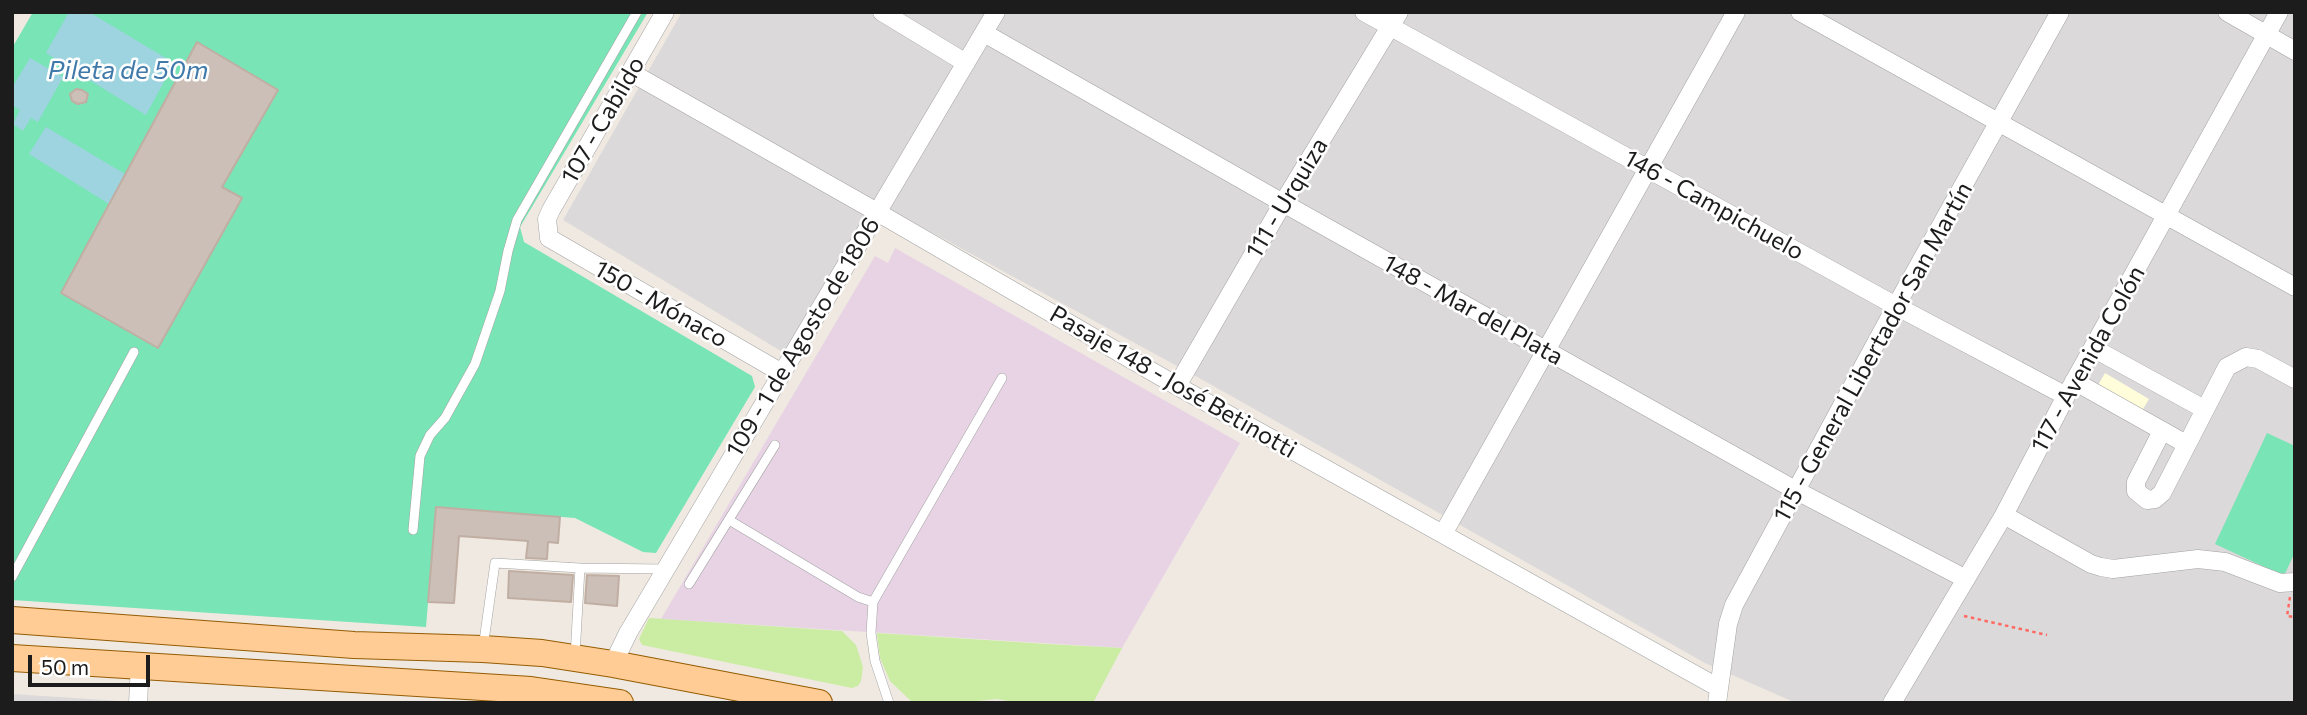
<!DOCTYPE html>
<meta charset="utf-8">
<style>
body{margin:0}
#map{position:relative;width:2307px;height:715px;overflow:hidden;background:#efe9e1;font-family:Commissioner,sans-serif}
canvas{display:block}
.frame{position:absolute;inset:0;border:14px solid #1c1c1c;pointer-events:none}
.scale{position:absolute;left:28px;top:655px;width:122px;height:32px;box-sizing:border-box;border:4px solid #1c1c1c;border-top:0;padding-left:9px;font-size:21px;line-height:24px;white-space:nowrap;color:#1c1c1c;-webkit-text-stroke:5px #fff;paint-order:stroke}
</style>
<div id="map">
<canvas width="2307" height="715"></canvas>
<div class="frame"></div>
<div class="scale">50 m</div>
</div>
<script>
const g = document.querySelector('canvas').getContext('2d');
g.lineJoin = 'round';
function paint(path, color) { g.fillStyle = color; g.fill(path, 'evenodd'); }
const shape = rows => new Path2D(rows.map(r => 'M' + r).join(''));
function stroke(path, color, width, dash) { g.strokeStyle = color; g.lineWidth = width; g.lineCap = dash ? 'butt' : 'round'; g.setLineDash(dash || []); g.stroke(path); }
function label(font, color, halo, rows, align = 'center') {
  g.font = font + ' Commissioner,sans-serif'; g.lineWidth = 5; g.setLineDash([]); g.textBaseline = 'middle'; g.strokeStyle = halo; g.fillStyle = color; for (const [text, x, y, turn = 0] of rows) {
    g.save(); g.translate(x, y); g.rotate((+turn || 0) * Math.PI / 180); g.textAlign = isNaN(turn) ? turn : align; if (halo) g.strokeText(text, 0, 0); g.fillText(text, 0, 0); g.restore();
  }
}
paint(shape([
 [682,12,2295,12,2295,703,1796,703,1705,663,1210,384,878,203,786,354,563,220],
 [12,694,151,703,12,703]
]), '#dbd9d9');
paint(shape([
 [895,248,1240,443,1122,648,661,619,875,256,888,263]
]), '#e8d3e5');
paint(shape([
 [2105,373,2149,399,2142,411,2098,385]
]), '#fffdda');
paint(shape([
 [649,618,842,631,856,645,863,667,861,681,858,686,852,688,642,645,639,639],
 [877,633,1048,644,1122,648,1093,703,1019,703,997,699,958,703,913,703,890,681,880,658]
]), '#cbeda3');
paint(shape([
 [33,12,648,12,520,227,524,242,752,376,755,387,656,553,643,552,575,518,436,507,426,627,12,600,12,48],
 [2267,433,2295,446,2295,552,2284,576,2215,544]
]), '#79e4b5');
paint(shape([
 [69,12,89,12,174,63,146,115,46,53],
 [30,58,63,77,38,122,31,118,23,131,13,124,20,110,12,105,12,88],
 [46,127,125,174,109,204,29,154]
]), '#9ed4e0');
const building = shape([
 [197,42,278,90,222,187,242,198,158,348,61,293,197,42],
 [76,89,82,90,88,94,86,102,78,104,72,101,70,94,76,89],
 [436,507,560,517,558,543,548,542,547,559,526,558,528,541,459,536,454,603,428,602,436,507],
 [509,571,573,575,571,602,508,598,509,571],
 [587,575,619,576,617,606,585,603,587,575]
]);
paint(building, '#cbbfb7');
stroke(building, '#c1aea3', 2);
const service = shape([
 [729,520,858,597,873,602],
 [413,530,420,456,430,435,445,418,475,364,500,291,508,251,517,220,637,12],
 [580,568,665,569],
 [12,577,134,352],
 [689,584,775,445],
 [483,648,495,563,580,568,575,656],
 [889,703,875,661,871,633,873,602,1002,378]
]);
const minor = shape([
 [665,12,551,210,547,219,549,238,782,373],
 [882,12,966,63],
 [1364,12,1896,306,2066,396],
 [1800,12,2295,287],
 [2227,12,2295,51],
 [984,33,1283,203,1797,491,1966,579],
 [630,72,877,212,1177,386,1719,688],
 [2093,348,2204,409],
 [2074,381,2186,444],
 [1177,386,1283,203,1399,12],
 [2162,431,2136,482,2136,491,2147,500,2155,499,2162,493,2227,367,2246,357,2258,359,2295,379],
 [2004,515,2091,564,2101,567,2113,569,2198,559,2225,562,2280,583,2295,582],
 [1443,534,1736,12],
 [613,664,628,633,996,12],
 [138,703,140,666],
 [1717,703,1728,624,1734,605,1896,306,2060,12],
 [1892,703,2004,515,2066,396,2279,12]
]);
const primary = shape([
 [12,620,354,645,483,649,542,653,613,664,819,703],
 [12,658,531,690,620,703]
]);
stroke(service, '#a3a3a3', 10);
stroke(minor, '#a3a3a3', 19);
stroke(primary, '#955c00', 28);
stroke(shape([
 [2290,597,2287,616,2295,617],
 [1964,616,2047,635]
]), '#ff6a62', 2.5, [3.5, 3.5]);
stroke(service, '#fff', 9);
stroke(minor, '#fff', 18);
stroke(primary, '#ffcc96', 26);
label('24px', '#1c1c1c', '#fff', [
 ["107 - Cabildo",603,120,-60],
 ["111 - Urquiza",1287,198,-59],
 ["146 - Campichuelo",1714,205,29],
 ["150 - Mónaco",661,304,30],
 ["148 - Mar del Plata",1473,310,29],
 ["109 - 1 de Agosto de 1806",803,337,-59],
 ["115 - General Libertador San Martín",1873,352,-61],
 ["117 - Avenida Colón",2088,359,-61],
 ["Pasaje 148 - José Betinotti",1173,382,30]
]);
label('italic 26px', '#407aaa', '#fff', [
 ["Pileta de 50m",128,70]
]);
</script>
